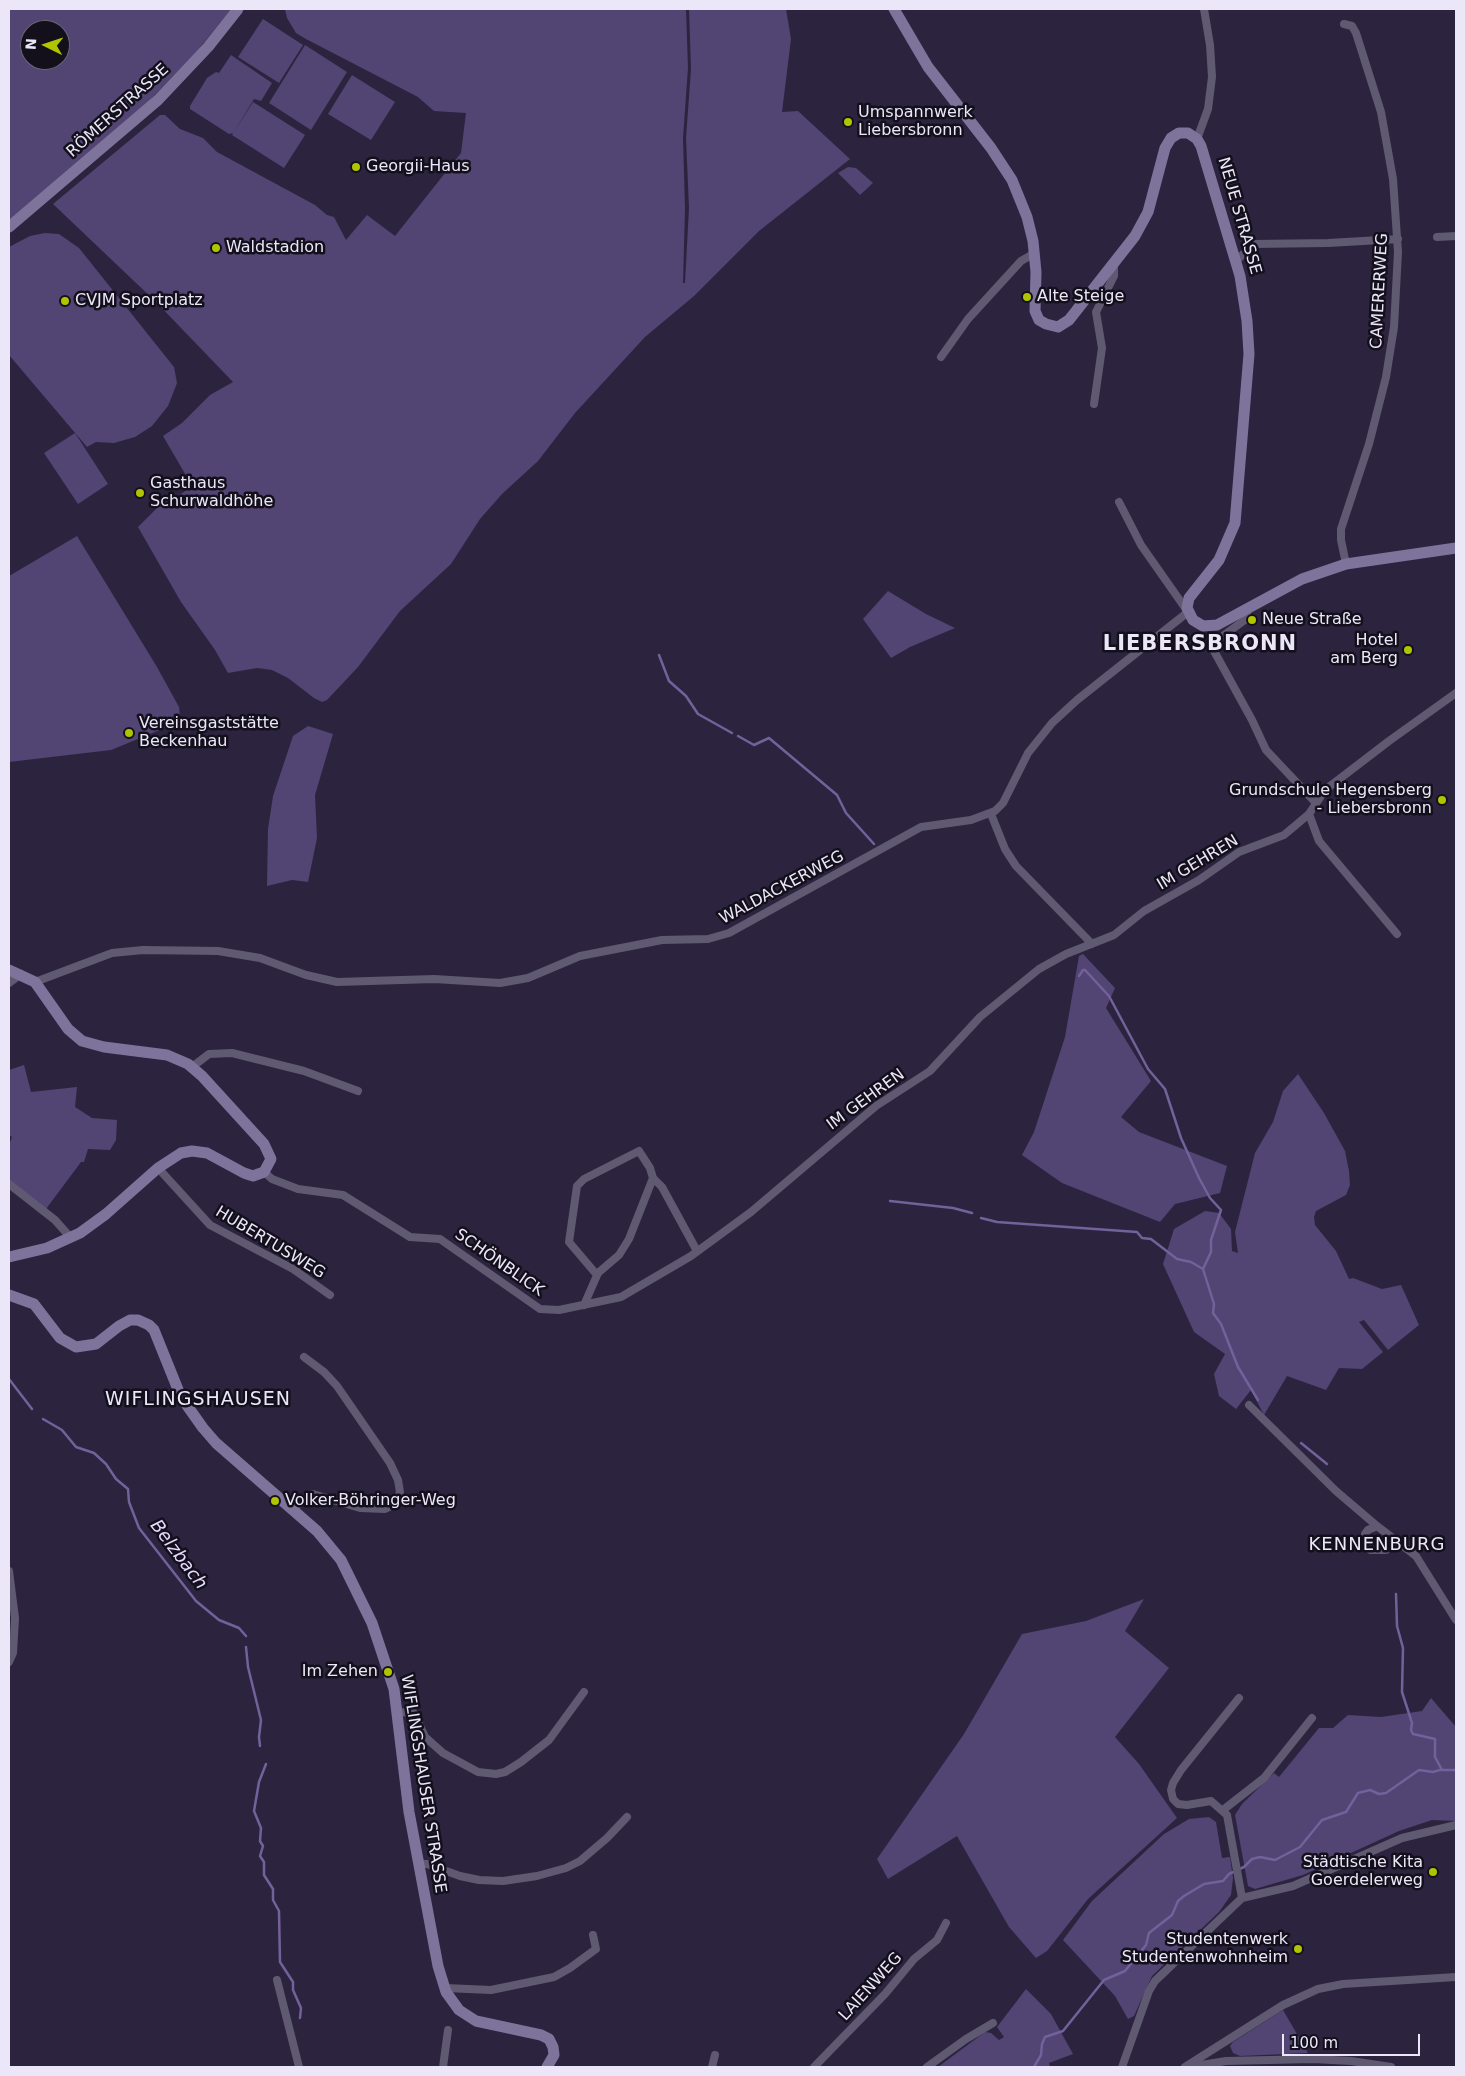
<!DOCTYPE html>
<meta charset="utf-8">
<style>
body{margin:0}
#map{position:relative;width:1465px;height:2076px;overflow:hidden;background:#2c243f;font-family:"DejaVu Sans",sans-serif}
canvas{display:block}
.frame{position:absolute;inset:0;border:10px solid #ebe7f9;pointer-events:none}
.north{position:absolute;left:20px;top:20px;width:50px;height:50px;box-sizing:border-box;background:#13101c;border:1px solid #696674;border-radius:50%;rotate:274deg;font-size:14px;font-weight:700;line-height:20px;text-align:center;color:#ebe7f9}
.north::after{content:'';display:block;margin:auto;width:18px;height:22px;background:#b0c500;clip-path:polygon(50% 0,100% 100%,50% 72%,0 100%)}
.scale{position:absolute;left:1282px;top:2034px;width:138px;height:22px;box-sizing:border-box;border:2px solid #ebe7f9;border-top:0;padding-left:6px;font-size:15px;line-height:18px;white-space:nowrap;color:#ebe7f9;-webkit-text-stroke:4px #13101c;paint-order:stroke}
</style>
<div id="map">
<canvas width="1465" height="2076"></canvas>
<div class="frame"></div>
<div class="north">N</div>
<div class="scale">100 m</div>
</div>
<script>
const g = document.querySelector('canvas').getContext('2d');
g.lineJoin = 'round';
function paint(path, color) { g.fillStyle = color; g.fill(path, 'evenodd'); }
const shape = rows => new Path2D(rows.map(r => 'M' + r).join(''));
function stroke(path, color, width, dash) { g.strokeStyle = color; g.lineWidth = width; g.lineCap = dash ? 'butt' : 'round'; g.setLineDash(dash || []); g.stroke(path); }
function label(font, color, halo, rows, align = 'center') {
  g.font = font + ' "DejaVu Sans",sans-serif'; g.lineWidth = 5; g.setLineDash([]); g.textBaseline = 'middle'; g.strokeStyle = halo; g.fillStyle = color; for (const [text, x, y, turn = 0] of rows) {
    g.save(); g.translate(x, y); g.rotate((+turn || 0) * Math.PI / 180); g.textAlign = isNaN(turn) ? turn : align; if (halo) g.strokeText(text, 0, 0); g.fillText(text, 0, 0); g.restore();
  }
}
paint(shape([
 [9,9,231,9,198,50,149,101,9,220],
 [30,30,60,30,60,60,30,60],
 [285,9,686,9,688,68,683,138,685,209,683,283,685,283,689,208,686,138,691,69,689,9,786,9,791,39,782,112,798,111,850,159,759,231,694,296,645,337,575,413,538,461,502,494,480,519,451,564,400,611,358,667,327,700,322,702,314,698,288,678,272,670,257,668,228,673,215,650,181,602,138,527,159,506,184,492,191,484,163,436,182,423,210,395,233,382,156,302,53,204,160,115,165,115,180,129,203,138,217,152,315,205,327,215,334,217,346,240,367,215,395,236,461,153,466,113,434,111,418,97,306,39,296,33,287,18],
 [263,19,303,45,279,83,238,57],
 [305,45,347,72,311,130,269,103],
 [231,55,272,83,261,101,254,99,234,132,253,102,305,135,284,168,232,135,233,133,229,134,190,109,190,106,207,78,216,72,219,73],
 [352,75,395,102,371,140,328,114],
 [848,167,856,168,873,183,860,195,838,173],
 [45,233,59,234,79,248,174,367,177,383,168,406,152,426,135,437,114,443,96,442,87,447,9,355,9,247,30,236],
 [75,433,108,484,78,504,44,453],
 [77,536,157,667,179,707,180,717,172,725,111,750,9,762,9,576],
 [888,591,926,614,955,628,910,647,891,658,863,619],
 [308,726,333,734,315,795,317,838,308,882,292,880,267,886,268,829,273,796,293,736],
 [1083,954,1115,988,1106,1008,1151,1081,1121,1117,1139,1132,1227,1166,1220,1193,1175,1204,1160,1222,1062,1183,1022,1155,1034,1132,1065,1037,1079,956],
 [24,1065,31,1092,77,1087,75,1107,92,1118,117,1120,116,1140,110,1150,88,1149,84,1162,81,1162,46,1209,9,1180,9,1145,12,1137,9,1135,9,1070],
 [1298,1074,1324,1113,1345,1151,1349,1171,1350,1185,1346,1195,1316,1211,1314,1217,1315,1225,1336,1251,1349,1279,1353,1278,1382,1289,1401,1285,1419,1325,1388,1350,1364,1320,1359,1322,1383,1352,1362,1369,1339,1368,1326,1390,1287,1376,1264,1415,1251,1390,1236,1409,1219,1396,1214,1374,1225,1354,1194,1332,1163,1264,1174,1229,1205,1211,1219,1213,1231,1229,1232,1251,1238,1253,1235,1232,1255,1153,1273,1122,1283,1091],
 [1144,1599,1125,1631,1169,1668,1115,1737,1139,1764,1177,1818,1088,1899,1047,1951,1036,1958,1009,1927,957,1836,888,1879,877,1859,964,1734,1022,1634,1086,1621],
 [1431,1698,1456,1727,1456,1821,1432,1820,1399,1831,1303,1875,1255,1889,1248,1886,1235,1815,1242,1804,1274,1773,1279,1777,1319,1728,1333,1728,1348,1715,1381,1717,1422,1711],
 [1209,1817,1216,1822,1222,1858,1230,1857,1233,1878,1231,1895,1219,1912,1152,1976,1134,2016,1128,2019,1115,1996,1063,1940,1092,1901,1164,1834,1189,1819],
 [1026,1989,1051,2014,1073,2054,1049,2063,1050,2067,938,2067,985,2032,991,2033,999,2040,1004,2037,997,2027],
 [1283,2010,1308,2053,1240,2056,1233,2053,1230,2046,1233,2042]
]), '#524473');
stroke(shape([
 [659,655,669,681,686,696,698,714,732,733],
 [738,736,754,745,769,738,837,795,846,813,874,844],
 [1079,976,1083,970,1085,970,1109,996,1148,1069,1165,1089,1181,1138,1199,1178,1210,1198,1221,1210,1211,1240,1211,1252,1203,1269,1214,1304,1213,1313,1221,1324,1238,1367,1258,1400],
 [890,1201,953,1208,972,1213],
 [981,1218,997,1222,1137,1232,1142,1238,1151,1239,1177,1259,1191,1262,1203,1269],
 [9,1379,32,1409],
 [43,1419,62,1430,76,1447,94,1453,106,1464,116,1479,128,1489,129,1502,139,1528,196,1601,219,1620,239,1628,246,1636],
 [1301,1443,1327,1464],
 [1396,1594,1397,1626,1403,1648,1402,1692,1412,1723,1411,1730,1413,1734,1435,1739,1435,1757,1442,1770],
 [246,1647,248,1667,261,1720,259,1737,260,1746],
 [266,1764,259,1782,254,1811,261,1828,260,1841,263,1846,260,1856,264,1862,264,1875,273,1889,273,1900,279,1911,280,1962,293,1982,293,1990,301,2008,300,2018],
 [1034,2067,1041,2055,1042,2044,1045,2037,1063,2031,1104,1980,1125,1971,1146,1945,1149,1933,1172,1915,1178,1901,1184,1896,1204,1884,1223,1881,1229,1874,1244,1867,1252,1859,1260,1857,1275,1860,1300,1847,1322,1820,1346,1812,1358,1793,1370,1790,1379,1794,1386,1793,1419,1770,1433,1772,1440,1770,1456,1770]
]), '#72619a', 2.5);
stroke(shape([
 [1344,24,1352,26,1356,33,1381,112,1393,179,1398,252,1394,327,1386,377,1369,444,1341,529,1341,540,1346,564],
 [1197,139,1208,109,1212,77,1210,45,1204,9],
 [1437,237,1456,236],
 [1236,261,1254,244,1328,243,1398,239],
 [941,357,968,319,1021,261,1035,253],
 [1094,404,1102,348,1096,312,1114,276,1114,262],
 [1248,607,1246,619,1216,641,1213,645,1214,651,1252,720,1266,750,1316,803],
 [991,814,1005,849,1016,866,1092,944],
 [1309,814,1319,841,1397,934],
 [35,982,112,953,143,950,218,951,260,958,306,975,337,982,434,979,500,983,528,978,580,956,662,940,708,939,729,933,921,827,971,820,995,811,1003,803,1028,753,1052,723,1077,700,1188,612,1141,545,1119,502],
 [9,983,21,974],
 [192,1067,209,1054,232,1053,304,1071,358,1091],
 [158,1168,210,1225,293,1269,330,1295],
 [264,1172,272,1179,298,1189,343,1195,410,1237,440,1239,540,1309,559,1310,621,1297,691,1256,751,1212,876,1106,930,1071,980,1017,1039,969,1066,954,1114,935,1144,911,1199,880,1239,852,1284,835,1309,814,1325,790,1389,741,1456,693],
 [9,1184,55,1220,71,1238],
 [597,1275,569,1242,577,1186,584,1179,639,1151,650,1168,653,1178,662,1187,697,1251],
 [584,1305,598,1273,619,1255,629,1239,653,1178],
 [1249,1405,1336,1491,1377,1526,1416,1556,1456,1620],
 [293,1510,306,1497,313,1494,360,1508,385,1509,395,1504,400,1492,398,1480,390,1463,337,1386,324,1372,304,1357],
 [1377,1526,1368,1530,1365,1534,1365,1543,1370,1550,1386,1550,1397,1541],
 [9,1571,15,1618,13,1653,9,1662],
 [1239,1698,1181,1770,1173,1783,1171,1790,1173,1799,1178,1804,1187,1805,1211,1801,1227,1815,1242,1898],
 [398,1712,414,1713,425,1737,443,1753,478,1772,496,1774,505,1772,521,1762,549,1740,584,1692],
 [1223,1810,1264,1778,1312,1718],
 [419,1864,427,1864,460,1876,479,1880,503,1881,537,1876,566,1868,580,1861,607,1838,627,1817],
 [277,1980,299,2067],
 [445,1988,491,1990,554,1977,570,1968,596,1949,593,1935],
 [443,2067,448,2030],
 [712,2067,715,2055],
 [814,2067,885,1994,914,1959,937,1940,946,1923],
 [927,2067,966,2039,993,2023],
 [1122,2067,1149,1991,1155,1981,1242,1898,1293,1886,1402,1838,1456,1825],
 [1185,2067,1283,2005,1318,1989,1343,1984,1456,1977],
 [1189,2067,1226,2061,1313,2059,1351,2061,1391,2067]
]), '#605972', 8);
stroke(shape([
 [894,9,928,67,991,148,1012,180,1027,217,1033,241,1036,272,1035,311,1039,320,1046,324,1058,327,1069,320,1135,236,1148,212,1165,148,1171,138,1179,133,1188,133,1197,139,1201,146,1240,276,1247,321,1249,354,1235,523,1219,560,1189,598,1187,608,1193,620,1203,626,1217,625,1302,579,1346,564,1456,548],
 [9,227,158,100,208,47,238,9],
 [9,970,35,982,68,1029,82,1041,104,1047,167,1055,188,1064,202,1076,264,1144,271,1159,264,1172,253,1176,244,1173,207,1153,192,1151,181,1153,158,1168,106,1214,80,1233,47,1248,9,1257],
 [9,1295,34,1304,60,1338,76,1347,96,1344,119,1326,130,1320,138,1320,149,1325,154,1330,181,1397,203,1428,216,1443,317,1531,341,1560,372,1623,394,1689,409,1812,438,1966,446,1992,459,2010,476,2021,541,2035,549,2039,553,2047,554,2055,547,2067]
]), '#7e749b', 11);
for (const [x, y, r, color] of [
 [848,122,5,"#b0c500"],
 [356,167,5,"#b0c500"],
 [216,248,5,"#b0c500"],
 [1027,297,5,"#b0c500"],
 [65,301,5,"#b0c500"],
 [140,493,5,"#b0c500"],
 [1252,620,5,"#b0c500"],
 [1408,650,5,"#b0c500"],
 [129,733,5,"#b0c500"],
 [1442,800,5,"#b0c500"],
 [275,1501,5,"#b0c500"],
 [388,1672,5,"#b0c500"],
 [1433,1872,5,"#b0c500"],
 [1298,1949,5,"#b0c500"]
]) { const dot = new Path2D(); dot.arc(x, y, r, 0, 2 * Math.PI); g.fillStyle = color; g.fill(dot); stroke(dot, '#13101c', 2); }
label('16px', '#ebe7f9', '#13101c', [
 ["RÖMERSTRASSE",118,111,-42],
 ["NEUE STRASSE",1239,216,74],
 ["CAMERERWEG",1380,291,-87],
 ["IM GEHREN",1198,863,-31],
 ["WALDACKERWEG",782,888,-28],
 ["IM GEHREN",866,1100,-36],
 ["HUBERTUSWEG",270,1243,31],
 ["SCHÖNBLICK",499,1263,35],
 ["WIFLINGSHAUSER STRASSE",423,1784,81],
 ["LAIENWEG",871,1987,-48]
]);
label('16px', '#ebe7f9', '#13101c', [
 ["Umspannwerk",858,113],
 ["Liebersbronn",858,131],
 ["Georgii-Haus",366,167],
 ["Waldstadion",226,248],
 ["Alte Steige",1037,297],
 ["CVJM Sportplatz",75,301],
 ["Gasthaus",150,484],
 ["Schurwaldhöhe",150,502],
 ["Neue Straße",1262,620],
 ["Hotel",1398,641,"right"],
 ["am Berg",1398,659,"right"],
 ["Vereinsgaststätte",139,724],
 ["Beckenhau",139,742],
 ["Grundschule Hegensberg",1432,791,"right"],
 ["- Liebersbronn",1432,809,"right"],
 ["Volker-Böhringer-Weg",285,1501],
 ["Im Zehen",378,1672,"right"],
 ["Städtische Kita",1423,1863,"right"],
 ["Goerdelerweg",1423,1881,"right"],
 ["Studentenwerk",1288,1940,"right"],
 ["Studentenwohnheim",1288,1958,"right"]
], 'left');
g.letterSpacing = '1px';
label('18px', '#ebe7f9', '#13101c', [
 ["KENNENBURG",1377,1545]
]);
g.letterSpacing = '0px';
label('italic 18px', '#e4dbfe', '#13101c', [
 ["Belzbach",178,1555,53]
]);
g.letterSpacing = '1px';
label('19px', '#ebe7f9', '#13101c', [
 ["WIFLINGSHAUSEN",198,1400]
]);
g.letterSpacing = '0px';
g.letterSpacing = '1px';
label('bold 21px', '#ebe7f9', '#13101c', [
 ["LIEBERSBRONN",1200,645]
]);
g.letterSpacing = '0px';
</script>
